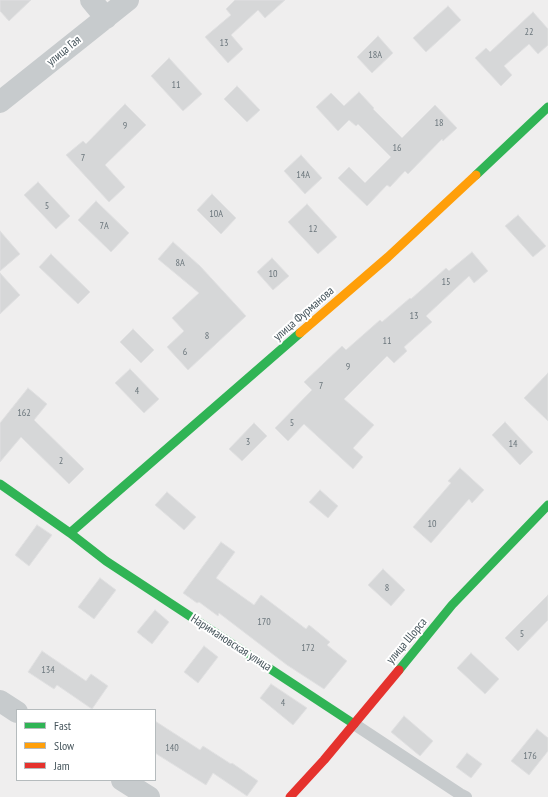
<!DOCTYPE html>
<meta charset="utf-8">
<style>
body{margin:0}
#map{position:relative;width:548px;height:797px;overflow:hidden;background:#efeeee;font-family:"PT Sans Narrow",sans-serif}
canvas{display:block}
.legend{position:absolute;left:16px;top:709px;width:140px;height:72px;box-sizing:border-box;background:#fff;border:1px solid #b5bbbd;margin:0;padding:5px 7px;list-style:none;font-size:12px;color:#45545b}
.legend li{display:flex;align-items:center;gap:8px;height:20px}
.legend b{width:20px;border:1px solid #b5bbbd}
</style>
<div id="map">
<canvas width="548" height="797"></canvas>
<ul class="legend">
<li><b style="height:5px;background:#30b455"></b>Fast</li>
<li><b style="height:5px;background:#ff9f0a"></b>Slow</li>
<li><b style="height:5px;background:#e5322d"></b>Jam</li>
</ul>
</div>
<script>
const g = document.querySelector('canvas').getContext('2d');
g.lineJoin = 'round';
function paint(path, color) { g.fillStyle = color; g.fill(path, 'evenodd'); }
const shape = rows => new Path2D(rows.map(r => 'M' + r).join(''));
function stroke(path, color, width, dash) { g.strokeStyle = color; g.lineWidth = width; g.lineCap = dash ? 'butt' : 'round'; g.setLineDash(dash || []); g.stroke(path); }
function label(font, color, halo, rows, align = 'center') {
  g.font = font + ' "PT Sans Narrow",sans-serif'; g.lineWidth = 4; g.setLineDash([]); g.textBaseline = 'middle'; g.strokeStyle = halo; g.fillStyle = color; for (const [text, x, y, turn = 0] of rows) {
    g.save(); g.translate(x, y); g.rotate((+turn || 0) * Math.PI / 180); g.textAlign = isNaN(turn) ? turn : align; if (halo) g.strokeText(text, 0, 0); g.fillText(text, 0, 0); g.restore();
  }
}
const building = shape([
 [0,0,31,0,9,21,0,11,0,0],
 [235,0,285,0,265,18,258,10,231,35,243,49,228,63,205,37,231,15,226,9,235,0],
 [448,6,461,20,426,52,413,38,448,6],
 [533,12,548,29,548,45,538,54,529,44,504,66,512,75,501,86,475,58,486,48,490,52,533,12],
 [378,36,393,53,372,73,357,57,378,36],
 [169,58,202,94,183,111,151,76,169,58],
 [237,86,260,110,247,122,224,99,237,86],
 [359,92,374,108,373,109,402,138,435,105,457,128,443,141,442,139,408,174,405,171,390,187,387,185,367,206,338,178,349,167,365,183,391,157,358,124,356,126,349,120,338,131,316,107,331,93,344,106,359,92],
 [125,104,146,125,105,165,125,187,109,202,66,155,83,141,86,144,125,104],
 [301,155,322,178,305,194,284,171,301,155],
 [38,182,70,216,56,229,24,195,38,182],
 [212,194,236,218,221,234,197,210,212,194],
 [96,201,129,233,111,252,78,220,96,201],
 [307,204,337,237,318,254,288,222,307,204],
 [518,215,546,246,533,257,505,226,518,215],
 [0,231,20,254,0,271,0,231],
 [173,242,200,266,246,316,188,370,167,347,184,331,172,318,199,293,158,259,173,242],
 [472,252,488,271,474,283,469,276,426,316,432,322,404,347,407,351,394,363,387,356,344,399,374,425,353,448,363,457,353,469,304,424,288,441,275,428,312,390,304,382,342,346,346,350,380,320,382,322,410,298,411,299,446,268,449,271,472,252],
 [51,254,90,292,78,304,39,267,51,254],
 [272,258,289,276,273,290,257,272,272,258],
 [0,273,20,295,0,314,0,273],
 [133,329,154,350,141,363,120,342,133,329],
 [130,369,159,399,144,413,115,383,130,369],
 [548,373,548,421,524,398,548,373],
 [28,388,47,404,34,420,84,469,69,484,21,437,0,462,0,423,28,388],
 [505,422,533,452,520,465,492,435,505,422],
 [254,423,267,436,242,461,229,449,254,423],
 [460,468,484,490,472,503,469,499,431,543,413,527,451,483,448,481,460,468],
 [320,490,338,506,328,518,309,502,320,490],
 [167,492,196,517,184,530,155,505,167,492],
 [37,525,52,535,29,566,15,555,37,525],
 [221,542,235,552,216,578,254,605,261,595,306,629,309,625,330,642,327,645,347,661,324,689,287,665,219,613,218,616,199,602,197,603,183,593,221,542],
 [383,569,405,590,391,606,368,585,383,569],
 [100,578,116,590,94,619,78,607,100,578],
 [548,595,548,620,518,651,505,638,548,595],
 [155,610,169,622,152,644,137,632,155,610],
 [204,646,218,657,198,683,184,672,204,646],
 [42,651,86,681,91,674,108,686,92,709,57,685,54,689,28,672,42,651],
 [471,653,499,679,485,694,457,668,471,653],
 [271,684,307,708,293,725,260,698,271,684],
 [404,716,433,741,420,756,391,732,404,716],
 [155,721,200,750,203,746,231,764,232,763,258,781,247,796,213,773,206,785,155,753,155,721],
 [537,729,548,738,548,751,529,775,511,761,537,729],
 [467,753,482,764,471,778,456,767,467,753]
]);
paint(building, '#d6d7d8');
stroke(building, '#e0e0e1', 1);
stroke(shape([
 [354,724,460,794,466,797]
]), '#c7cbcd', 12);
stroke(shape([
 [91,0,106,18],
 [0,102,128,0],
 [0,701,17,712],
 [122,780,149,797]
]), '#c7cbcd', 22);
stroke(shape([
 [476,175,548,107],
 [0,484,70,533,106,561,354,724],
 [70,533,300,333],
 [399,670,452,605,548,505]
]), '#30b455', 9);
stroke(shape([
 [300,333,388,257,476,175]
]), '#ff9f0a', 9);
stroke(shape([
 [290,797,324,760,399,670]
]), '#e5322d', 9);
label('10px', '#6b767c', null, [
 ["22",529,32],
 ["13",224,43],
 ["18А",375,55],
 ["11",176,85],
 ["18",439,123],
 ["9",125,126],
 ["16",397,148],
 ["7",83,158],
 ["14А",303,175],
 ["5",47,206],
 ["10А",216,214],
 ["7А",104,226],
 ["12",313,229],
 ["8А",180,263],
 ["10",273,274],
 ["15",446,282],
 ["13",414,316],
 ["8",207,336],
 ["11",387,341],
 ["6",185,352],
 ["9",348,367],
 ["7",321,386],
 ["4",137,391],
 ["162",24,413],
 ["5",292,423],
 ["3",248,442],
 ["14",513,444],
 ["2",61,461],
 ["10",432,524],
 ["8",387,588],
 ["170",264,622],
 ["5",522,634],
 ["172",308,648],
 ["134",48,670],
 ["4",283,703],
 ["140",172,748],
 ["176",530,756]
]);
label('12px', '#45545b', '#fff', [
 ["улица Гая",64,51,-39],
 ["улица Фурманова",304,314,-41],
 ["улица Щорса",407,641,-50],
 ["Наримановская улица",231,643,33]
]);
</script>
